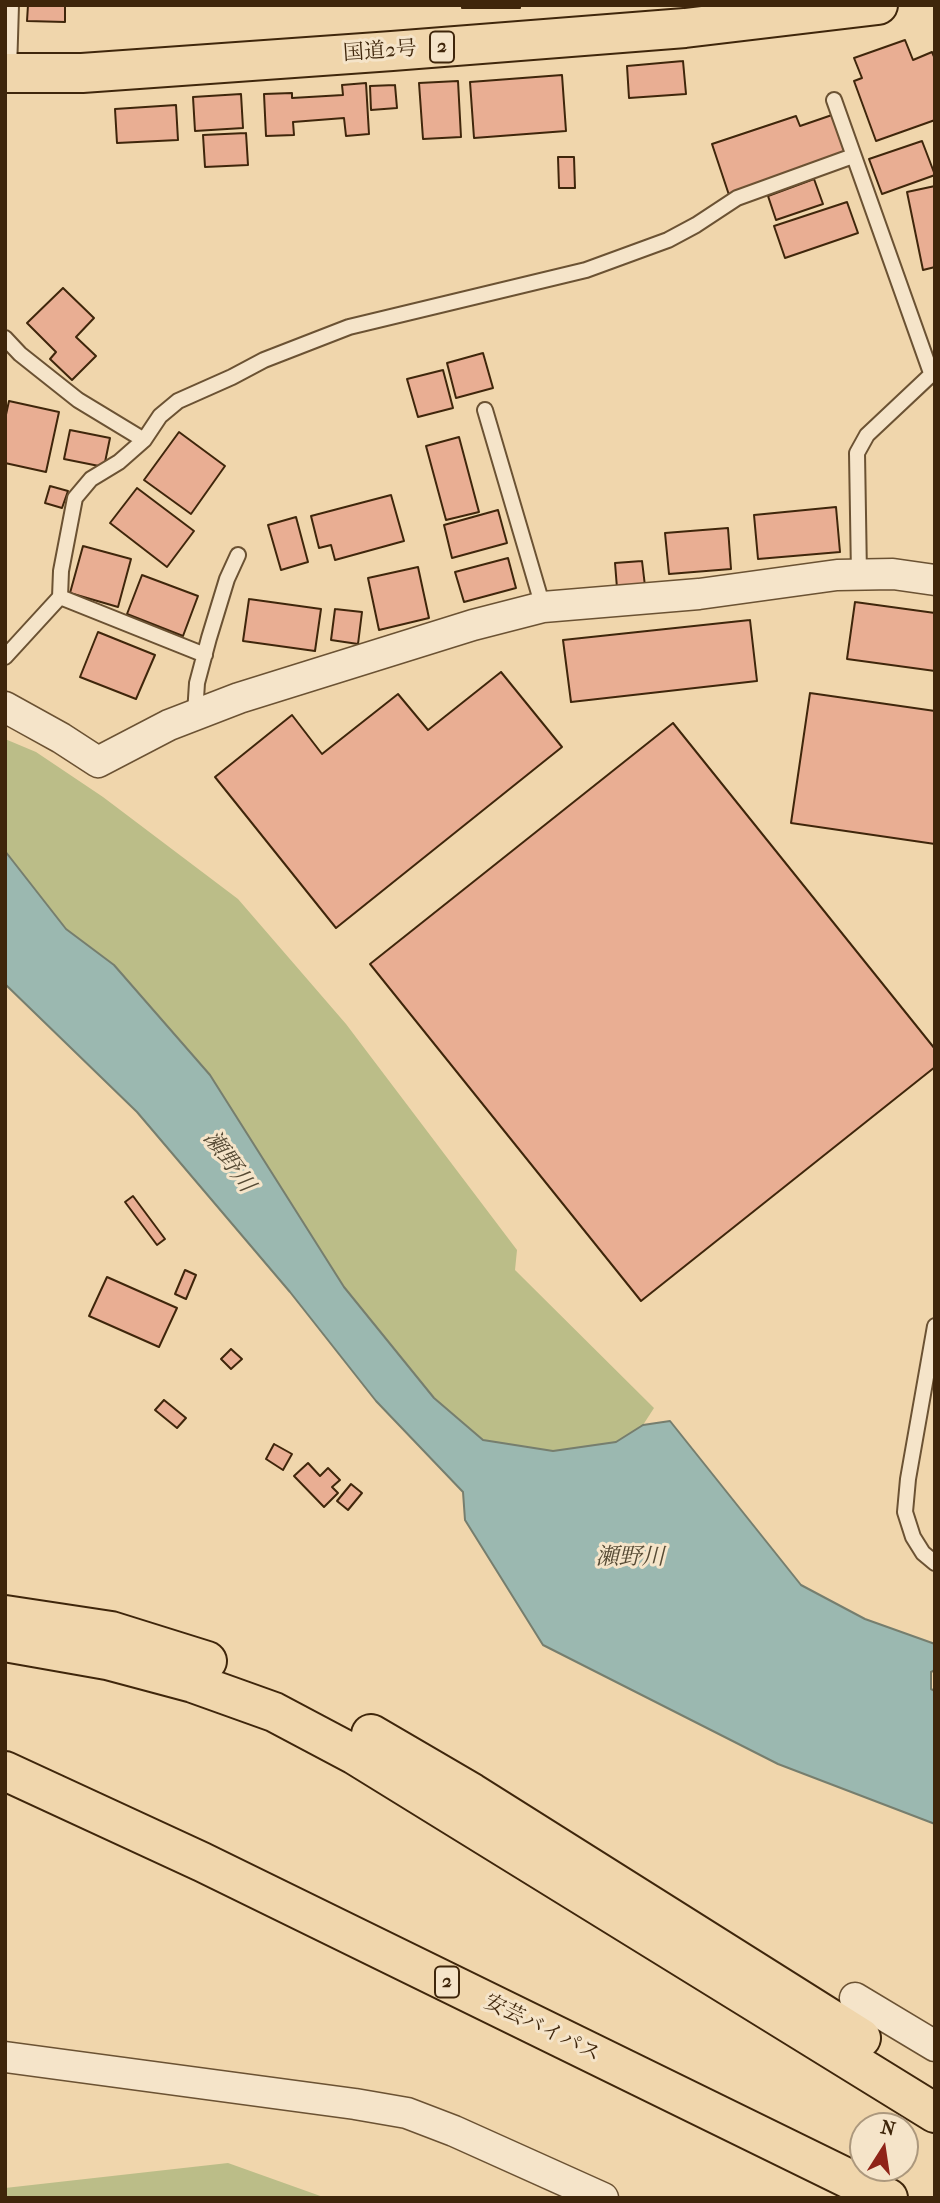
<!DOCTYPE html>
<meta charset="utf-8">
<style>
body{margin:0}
#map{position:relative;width:940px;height:2203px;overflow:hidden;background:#f0d6ac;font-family:"IM FELL French Canon",serif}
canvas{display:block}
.frame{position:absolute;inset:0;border:7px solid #3f260b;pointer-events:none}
.north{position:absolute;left:849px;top:2112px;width:70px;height:70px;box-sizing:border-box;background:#f5e4c9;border:2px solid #ac987d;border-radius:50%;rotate:12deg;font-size:19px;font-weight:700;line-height:28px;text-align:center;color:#3f260b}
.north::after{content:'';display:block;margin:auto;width:24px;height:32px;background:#8f2418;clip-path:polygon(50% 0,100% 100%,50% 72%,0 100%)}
</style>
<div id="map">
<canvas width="940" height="2203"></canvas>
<div class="frame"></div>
<div class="north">N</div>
</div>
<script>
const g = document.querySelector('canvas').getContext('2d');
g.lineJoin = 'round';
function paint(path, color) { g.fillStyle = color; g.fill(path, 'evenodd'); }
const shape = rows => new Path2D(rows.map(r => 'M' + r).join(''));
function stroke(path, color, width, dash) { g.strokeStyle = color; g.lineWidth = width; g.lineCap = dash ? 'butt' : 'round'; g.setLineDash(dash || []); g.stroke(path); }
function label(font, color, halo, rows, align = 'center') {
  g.font = font + ' "IM FELL French Canon","Noto Serif JP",serif'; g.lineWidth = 6; g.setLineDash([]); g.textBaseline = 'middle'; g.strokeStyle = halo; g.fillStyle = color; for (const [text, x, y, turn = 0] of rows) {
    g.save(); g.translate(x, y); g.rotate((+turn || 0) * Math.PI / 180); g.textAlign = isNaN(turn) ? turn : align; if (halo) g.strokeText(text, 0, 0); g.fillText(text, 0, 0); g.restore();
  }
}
paint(shape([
 [5,739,36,752,103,797,238,899,346,1024,517,1250,515,1270,654,1408,643,1425,616,1442,553,1451,483,1440,434,1398,344,1287,210,1075,114,965,66,929,5,851],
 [228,2163,326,2198,5,2198,5,2188]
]), '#bbbd88');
const water = shape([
 [5,851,66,929,114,965,210,1075,344,1287,434,1398,483,1440,553,1451,616,1442,643,1425,670,1421,801,1585,865,1619,935,1644,935,1670,931,1672,931,1689,935,1691,935,1824,778,1764,543,1645,465,1520,463,1492,376,1401,290,1292,137,1112,5,984,5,851]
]);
paint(water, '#9bb8b0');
stroke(water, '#767e6e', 2);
const building = shape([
 [28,5,65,5,65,22,27,21,28,5],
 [462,5,520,5,520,8,462,8,462,5],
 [905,40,913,60,932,52,935,59,935,120,876,141,854,81,862,78,854,58,905,40],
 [683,61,686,94,629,98,627,66,683,61],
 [562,75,566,131,474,138,470,82,562,75],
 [458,81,461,137,423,139,419,83,458,81],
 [366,83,369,134,346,136,344,118,293,122,294,135,266,136,264,94,292,93,292,98,343,95,342,85,366,83],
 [395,85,397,108,371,110,370,86,395,85],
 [241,94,243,128,195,131,193,97,241,94],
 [176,105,178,140,117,143,115,109,176,105],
 [832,115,846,156,729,195,712,144,796,116,800,126,832,115],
 [246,133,248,165,205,167,203,135,246,133],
 [922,141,935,175,882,194,869,159,922,141],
 [558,157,574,157,575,188,559,188,558,157],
 [814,179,823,204,776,220,768,196,814,179],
 [935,186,935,267,923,270,907,192,935,186],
 [847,202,858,233,785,258,774,226,847,202],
 [63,288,94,318,76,337,96,356,72,380,50,359,56,352,27,323,63,288],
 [483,353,493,388,456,398,447,363,483,353],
 [443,370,453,408,418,417,407,379,443,370],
 [9,401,59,412,46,472,5,463,5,419,9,401],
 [70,430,110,438,104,467,64,459,70,430],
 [179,432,225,466,191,514,144,480,179,432],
 [459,437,479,512,446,520,426,446,459,437],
 [50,486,68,491,62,508,45,503,50,486],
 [137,488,194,531,167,567,110,523,137,488],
 [391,495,404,541,335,560,331,545,319,548,311,516,391,495],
 [836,507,840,552,758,559,754,515,836,507],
 [498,510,507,543,452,558,444,525,498,510],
 [296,517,308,562,281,570,268,525,296,517],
 [728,528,731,569,669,574,665,533,728,528],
 [83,546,131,559,118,607,70,593,83,546],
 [508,558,516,588,464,602,455,572,508,558],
 [642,561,645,586,617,588,615,563,642,561],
 [418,567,429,618,379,630,368,578,418,567],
 [142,575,198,596,183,636,127,614,142,575],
 [249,599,321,609,315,651,243,641,249,599],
 [855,602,935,613,935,671,847,659,855,602],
 [335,609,362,612,358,644,331,640,335,609],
 [750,620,757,681,571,702,563,640,750,620],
 [98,632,155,655,136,699,80,677,98,632],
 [501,672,562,747,336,928,215,777,292,715,322,754,398,694,428,730,501,672],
 [810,693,935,711,935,844,791,823,810,693],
 [673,723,935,1049,935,1067,641,1301,370,964,673,723],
 [133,1196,165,1239,157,1245,125,1202,133,1196],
 [185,1270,196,1275,186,1299,175,1294,185,1270],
 [107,1277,177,1308,159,1347,89,1316,107,1277],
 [231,1349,242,1359,231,1369,221,1359,231,1349],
 [164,1400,186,1418,177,1428,155,1410,164,1400],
 [274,1444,292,1454,283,1470,266,1459,274,1444],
 [308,1463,320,1476,328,1468,340,1480,332,1487,338,1493,324,1507,294,1476,308,1463],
 [351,1484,362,1493,348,1510,337,1501,351,1484]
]);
paint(building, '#e9ae93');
stroke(building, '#3f260b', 2);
const service = shape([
 [9,71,11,5],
 [834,100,931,373],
 [5,338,20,354,78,400,144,440],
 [485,410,543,607],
 [859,575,857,453,867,435,935,371],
 [60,597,205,655],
 [5,657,60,597,61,571,75,498,91,479,119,462,144,440,160,416,178,401,232,377,264,360,349,327,586,270,668,240,696,225,737,198,853,156],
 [195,714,197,683,209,638,227,579,238,555],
 [935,1326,908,1479,905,1512,913,1537,923,1553,935,1563]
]);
const minor = shape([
 [5,707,61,738,98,762,169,725,239,698,473,625,543,607,699,594,837,575,893,574,935,580],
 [855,1998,935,2046],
 [5,2057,355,2104,407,2113,454,2131,603,2198]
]);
const trunk = shape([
 [5,73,82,73,392,51,685,28,878,5]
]);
const motorway = shape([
 [5,1615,111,1631,207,1661],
 [5,1642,107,1660,193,1683,274,1712,355,1755,935,2113],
 [371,1734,472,1793,861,2038],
 [5,1771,202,1862,888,2198]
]);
stroke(service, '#6b5233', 18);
stroke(minor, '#6b5233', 33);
stroke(trunk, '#3f260b', 42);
stroke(motorway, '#3f260b', 42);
stroke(service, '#f5e4c9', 14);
stroke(minor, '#f5e4c9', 30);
stroke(trunk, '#f0d6ac', 38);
stroke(motorway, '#f0d6ac', 38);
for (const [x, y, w] of [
 [442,47,24],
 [447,1982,24]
]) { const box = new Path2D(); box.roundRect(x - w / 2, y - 15.5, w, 31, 5); g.fillStyle = '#f5e4c9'; g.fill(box); stroke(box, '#3f260b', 2); }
label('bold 19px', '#3f260b', null, [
 ["2",442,47],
 ["2",447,1982]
]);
label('21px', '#3f260b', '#f5e4c9', [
 ["国道2号",380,52,-4],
 ["安芸バイパス",542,2029,26]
]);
label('italic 23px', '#564a34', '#f5e4c9', [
 ["瀬野川",228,1162,54],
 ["瀬野川",630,1558]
]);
</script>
